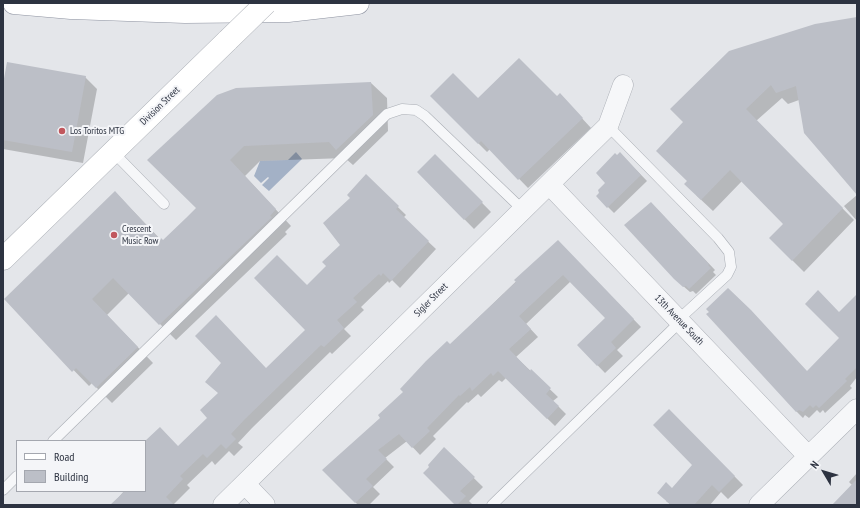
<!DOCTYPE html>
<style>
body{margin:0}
#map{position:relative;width:860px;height:508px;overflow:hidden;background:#e4e6ea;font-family:"PT Sans Narrow",sans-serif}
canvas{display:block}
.frame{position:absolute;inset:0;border:4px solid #2d3341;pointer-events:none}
.legend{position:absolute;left:16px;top:440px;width:130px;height:52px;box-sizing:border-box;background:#f4f5f8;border:1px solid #a4a7af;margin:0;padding:5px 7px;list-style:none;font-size:12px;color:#2d3341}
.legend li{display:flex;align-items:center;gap:8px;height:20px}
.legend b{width:20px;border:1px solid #a4a7af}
.north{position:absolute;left:804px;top:452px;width:40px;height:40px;-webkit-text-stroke:3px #f4f5f8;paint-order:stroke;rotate:308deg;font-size:11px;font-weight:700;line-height:16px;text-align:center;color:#2d3341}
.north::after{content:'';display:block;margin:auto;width:14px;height:18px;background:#2d3341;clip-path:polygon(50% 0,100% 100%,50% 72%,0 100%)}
</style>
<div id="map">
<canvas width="860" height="508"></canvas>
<div class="frame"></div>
<ul class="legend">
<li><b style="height:5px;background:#fff"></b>Road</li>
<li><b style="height:11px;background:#bcbfc7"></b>Building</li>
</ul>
<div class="north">N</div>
</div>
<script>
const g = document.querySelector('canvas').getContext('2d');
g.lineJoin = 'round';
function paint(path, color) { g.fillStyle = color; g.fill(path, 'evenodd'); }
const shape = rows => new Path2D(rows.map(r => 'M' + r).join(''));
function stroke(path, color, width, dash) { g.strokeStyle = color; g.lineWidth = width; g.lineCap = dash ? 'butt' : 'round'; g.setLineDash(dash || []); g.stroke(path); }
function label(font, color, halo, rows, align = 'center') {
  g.font = font + ' "PT Sans Narrow",sans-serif'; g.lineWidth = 4; g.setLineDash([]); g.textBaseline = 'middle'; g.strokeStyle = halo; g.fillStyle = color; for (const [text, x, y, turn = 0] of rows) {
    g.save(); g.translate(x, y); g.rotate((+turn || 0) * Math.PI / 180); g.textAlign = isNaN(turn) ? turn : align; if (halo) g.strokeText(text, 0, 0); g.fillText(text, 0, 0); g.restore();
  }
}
paint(shape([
 [296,152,302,159,269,191,262,185,269,178,268,177,261,183,254,176,260,161,288,160]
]), '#a3b1c6');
paint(shape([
 [857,18,857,194,799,100,788,104,782,98,756,121,854,220,804,272,770,238,784,224,742,181,713,211,697,196,688,181,657,151],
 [85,77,97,89,83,163,3,149,3,89],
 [371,83,387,98,388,131,353,165,345,158,260,161,245,176,291,226,285,232,287,234,176,340,129,293,107,315,153,363,112,403,92,383,89,386,5,299,115,192,163,242,197,208,236,89],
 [431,96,478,99,557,98,568,103,591,128,528,188,490,149,487,152],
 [620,153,647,181,614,213,597,196,607,183,617,156],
 [435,155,491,212,474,229,418,172],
 [366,176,406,215,403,218,436,249,400,288,392,280,389,283,388,281,361,307,364,310,344,329,351,336,332,354,330,352,252,428,238,443,243,447,234,456,229,451,215,465,212,461,187,485,190,488,173,505,112,505,124,491,145,491,145,444,178,447,266,370,306,330,307,286,327,266,342,245,351,198],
 [857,195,857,221,844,206],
 [657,209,715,270,713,272,716,275,696,294,693,291,690,292,682,285],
 [558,241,641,327,617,350,623,356,605,373,578,345,607,318,571,281,526,324,538,337,516,357,558,397,553,401,566,414,555,426,506,378,502,382,499,380,481,397,478,394,468,403,467,402,433,436,436,439,420,455,407,441,385,458,394,467,373,487,380,494,369,505,358,505,324,470,381,418,404,392,450,345],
 [857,295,857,377,850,386,852,388,825,413,823,410,820,413,817,410,809,418,805,415,803,418,797,412,708,315,807,372,840,338,839,313],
 [669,410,743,485,728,499,721,492,710,505,671,505,666,501,672,489,694,465],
 [444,449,483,487,469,501,473,505,456,505],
 [857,473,857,505,833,505,852,485,849,482]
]), '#0003');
paint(shape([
 [857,17,857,195,804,133,796,86,776,93,771,85,746,109,843,208,792,261,769,238,783,224,730,170,701,200,684,184,687,181,656,151,683,122,670,109,729,51,815,24],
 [519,58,557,96,560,93,583,118,518,180,481,141,478,144,430,96,453,73,478,98],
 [7,62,86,76,72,152,3,140,3,84],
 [371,82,373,115,336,150,329,142,244,146,230,160,276,209,270,216,272,217,159,325,113,278,92,299,138,347,96,388,76,368,72,372,4,299,115,191,160,240,161,238,163,240,186,218,196,208,147,160,217,95,236,88],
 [620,152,641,175,607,208,596,196,599,193,598,190,605,183,596,173,615,153,617,155],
 [435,154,483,202,464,220,417,172],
 [366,174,399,206,396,209,429,241,391,281,383,273,381,276,379,274,353,298,357,302,337,320,344,328,324,347,321,345,244,420,231,434,236,439,226,449,221,444,207,458,203,454,180,476,183,479,166,497,174,505,110,505,125,491,145,491,145,441,160,427,178,446,207,418,200,410,218,393,205,382,221,363,195,336,216,315,266,368,305,330,254,278,277,255,307,285,326,266,322,262,340,245,323,223,350,198,347,195],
 [651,202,709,264,708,265,711,268,689,289,686,286,683,287,674,279,624,225],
 [558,240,634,319,611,342,616,348,597,366,577,345,605,318,563,275,519,316,531,329,509,349,530,371,531,369,551,388,546,394,559,406,547,419,498,371,493,376,491,373,472,391,470,387,460,396,459,395,427,428,430,431,412,448,399,434,378,450,387,459,366,479,373,486,355,503,322,470,380,418,378,415,403,392,400,389,426,361,447,341,450,344,516,282,514,280],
 [728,288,751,310,807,371,839,338,805,304,818,290,839,312,857,294,857,367,845,379,847,381,819,408,816,405,813,408,810,405,803,412,799,410,796,412,706,314,709,312,706,309],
 [669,409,735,476,719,492,712,485,694,505,671,505,657,493,666,482,672,488,692,465,653,425],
 [444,447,475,477,460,491,466,496,457,505,455,505,423,473,429,467,428,465],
 [857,479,857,505,832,505]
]), '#bcbfc7');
const lane = shape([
 [608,126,718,238,729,252,731,267,727,275,678,320],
 [113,152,164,204],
 [53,441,387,114,402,109,416,110,425,116,523,210],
 [3,490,17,476],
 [492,505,680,322]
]);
const street = shape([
 [549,184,808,456],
 [245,484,265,505],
 [223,505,608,126,623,85],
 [759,505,857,409]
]);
const secondary = shape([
 [3,259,228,40]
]);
const highway = shape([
 [14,3,71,8,185,12,288,11,358,3]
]);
stroke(lane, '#a9adb4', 11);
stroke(street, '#a9adb4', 21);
stroke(secondary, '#a9adb4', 23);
stroke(highway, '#8d92a0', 23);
stroke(lane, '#f6f7f9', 10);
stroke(street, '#f6f7f9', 20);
stroke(secondary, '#fff', 22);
stroke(highway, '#fff', 22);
const secondaryBridge = shape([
 [228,40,266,3]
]);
stroke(secondaryBridge, '#a9adb4', 23, []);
stroke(secondaryBridge, '#fff', 22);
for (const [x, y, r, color] of [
 [62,131,4,"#c1575d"],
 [114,235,4,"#c1575d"]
]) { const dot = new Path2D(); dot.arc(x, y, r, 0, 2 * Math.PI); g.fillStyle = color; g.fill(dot); stroke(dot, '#f4f5f8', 1.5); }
label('10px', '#2d3341', '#f4f5f8', [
 ["Division Street",160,106,-44],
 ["Sigler Street",431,300,-45],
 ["13th Avenue South",679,320,46]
]);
label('10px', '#2d3341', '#f4f5f8', [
 ["Los Toritos MTG",70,131],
 ["Crescent",122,229],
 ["Music Row",122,241]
], 'left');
</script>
